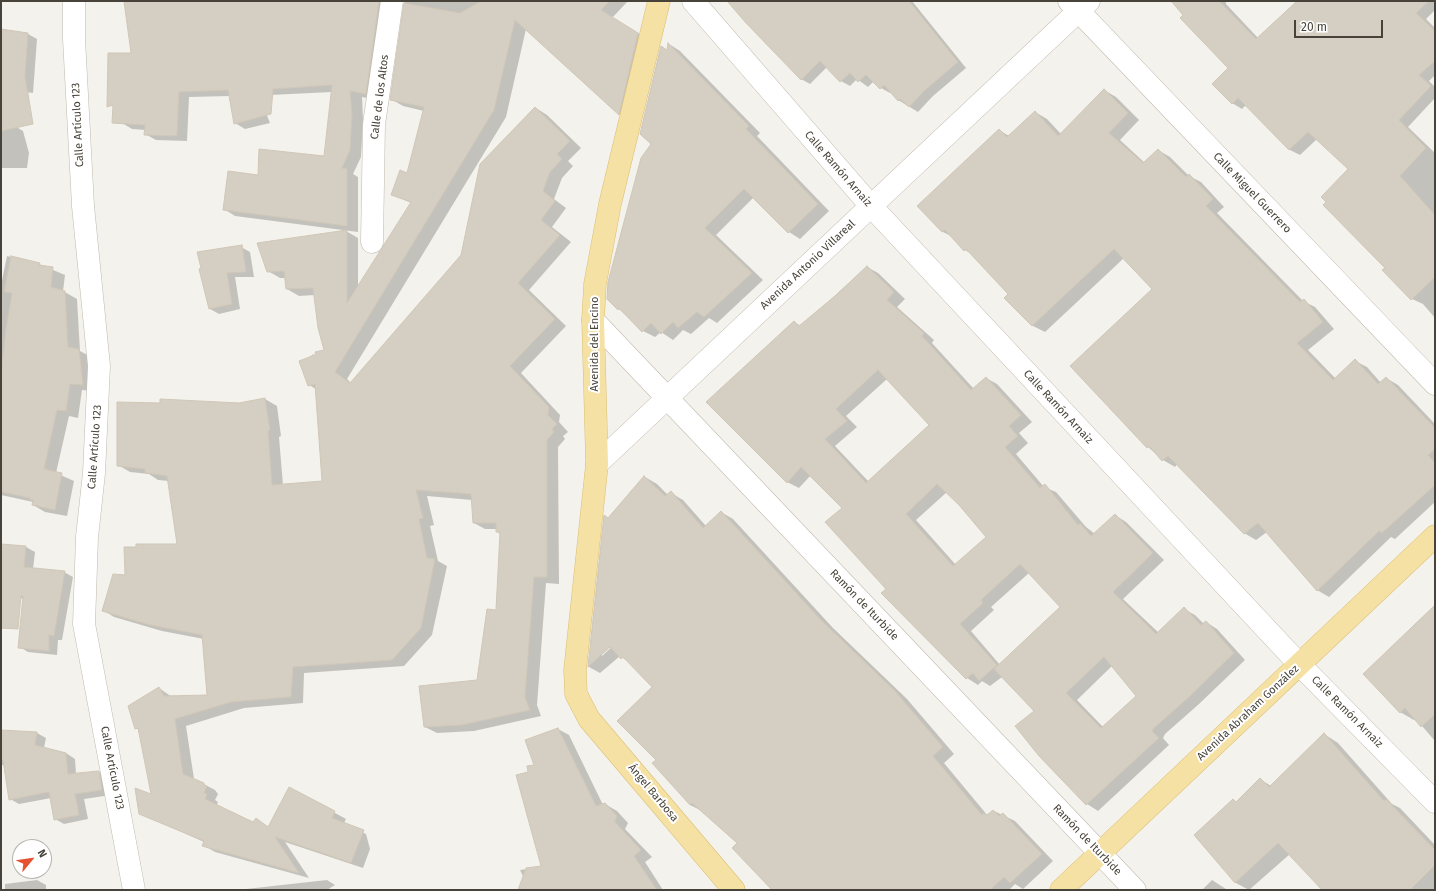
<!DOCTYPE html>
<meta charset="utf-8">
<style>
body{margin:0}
#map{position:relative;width:1436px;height:891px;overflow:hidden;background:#f4f2ec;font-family:"Fira Sans",sans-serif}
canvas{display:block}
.frame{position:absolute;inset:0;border:2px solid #48433a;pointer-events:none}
.north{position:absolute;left:12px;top:839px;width:40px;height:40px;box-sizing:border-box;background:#fff;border:1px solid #b6b4b0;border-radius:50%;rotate:61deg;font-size:11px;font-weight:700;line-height:16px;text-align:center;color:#48433a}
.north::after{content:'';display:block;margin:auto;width:14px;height:18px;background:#e65231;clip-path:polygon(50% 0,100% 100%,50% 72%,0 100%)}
.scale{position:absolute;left:1294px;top:20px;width:89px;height:18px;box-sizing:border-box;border:2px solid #48433a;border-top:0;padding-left:5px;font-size:12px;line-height:14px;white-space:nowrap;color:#48433a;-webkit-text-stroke:3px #fff;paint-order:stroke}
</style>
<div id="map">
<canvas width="1436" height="891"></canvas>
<div class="frame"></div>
<div class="north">N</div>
<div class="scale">20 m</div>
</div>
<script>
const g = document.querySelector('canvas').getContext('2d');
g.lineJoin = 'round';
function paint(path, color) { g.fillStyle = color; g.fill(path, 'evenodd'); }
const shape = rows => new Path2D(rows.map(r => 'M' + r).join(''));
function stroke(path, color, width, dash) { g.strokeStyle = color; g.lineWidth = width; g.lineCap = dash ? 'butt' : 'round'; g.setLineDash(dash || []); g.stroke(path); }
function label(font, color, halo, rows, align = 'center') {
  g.font = font + ' "Fira Sans",sans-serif'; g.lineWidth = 4; g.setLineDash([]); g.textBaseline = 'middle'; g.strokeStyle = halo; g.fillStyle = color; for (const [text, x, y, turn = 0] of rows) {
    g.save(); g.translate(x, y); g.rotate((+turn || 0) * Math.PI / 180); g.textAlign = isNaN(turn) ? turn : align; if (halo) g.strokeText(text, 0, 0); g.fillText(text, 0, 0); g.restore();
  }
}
paint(shape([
 [125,1,221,1,270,123,245,129,235,123,230,96,189,97,187,141,156,140,145,134,146,130,132,129,122,123,132,54],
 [246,1,393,1,377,100,362,97,363,120,361,157,353,174,358,177,358,232,235,216,224,209,259,177,325,157,332,92,270,95],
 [405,1,628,1,612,18,650,40,630,121,619,114,526,29,506,117,347,379,351,383,462,256,536,108,547,115,581,148,568,161,573,166,562,178,554,199,566,208,552,227,571,242,529,290,566,326,521,373,560,415,559,422,568,432,563,436,565,439,558,447,559,584,546,583,537,705,541,716,474,731,437,733,425,727,478,681,497,611,501,534,497,532,497,529,485,529,474,523,472,500,427,496,434,525,430,526,438,561,447,566,432,635,404,666,304,673,303,703,244,708,186,726,194,779,215,790,218,794,215,800,218,802,216,806,254,824,256,820,269,827,290,788,346,819,344,823,366,834,370,849,363,868,285,842,309,878,215,852,203,845,204,842,140,813,153,796,140,730,136,728,159,688,172,697,208,696,204,639,162,631,114,617,103,610,126,576,179,545,169,481,158,480,149,474,130,472,118,465,239,404,265,399,277,406,281,436,279,437,283,485,323,482,316,389,309,385,317,356,326,350,315,295,299,296,287,289,286,278,280,278,268,271,346,231,358,238,358,287,411,203,392,194,408,174,424,111,403,106,391,99],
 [755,1,912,1,966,68,933,96,918,112,898,100,891,92,890,93,881,88,874,81,868,87,857,79,850,86,841,81,827,67,810,84,801,79],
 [1173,1,1226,1,1226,4,1259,39,1298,1,1435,1,1435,10,1426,19,1435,28,1435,75,1429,81,1435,87,1435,98,1408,127,1435,153,1435,318,1423,304,1412,299,1386,268,1349,169,1317,139,1300,155,1290,150,1246,105,1242,109,1232,103,1229,68],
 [1,30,28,34,37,39,33,93,1,89],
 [669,44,680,51,760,133,757,136,829,211,800,239,789,232,754,197,716,235,763,280,717,323,709,318,691,334,683,330,673,340,661,332,655,337,643,331,608,299,653,144],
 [1104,90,1116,97,1139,120,1120,140,1145,163,1158,150,1170,157,1189,176,1201,182,1224,207,1217,213,1303,301,1315,307,1334,329,1308,350,1336,379,1355,361,1367,367,1381,383,1386,378,1398,385,1435,424,1435,502,1395,539,1391,537,1329,597,1317,590,1267,532,1256,540,1244,533,1177,464,1175,467,1163,460,1148,447,1153,289,1124,258,1045,332,1033,326,1006,298,1009,294,973,255,965,250,953,237,943,232,918,206,999,130,1009,136,1035,112,1047,119,1061,134],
 [1,122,8,122,23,131,29,153,27,168,1,168],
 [241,247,250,252,254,277,235,277,240,309,219,314,210,309,201,270],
 [7,256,39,264,65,275,63,291,77,299,80,351,91,357,94,391,82,390,78,418,69,416,56,473,74,481,67,516,45,512,33,505,33,502,1,495,1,285],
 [867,267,878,273,905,299,897,307,934,340,932,343,974,389,986,378,997,384,1032,422,1019,433,1028,443,1016,454,1044,487,1056,492,1086,527,1095,534,1115,515,1126,522,1164,560,1123,599,1159,633,1184,609,1195,615,1204,624,1206,622,1217,629,1245,660,1199,704,1165,734,1163,738,1169,745,1098,811,1087,804,1040,755,1035,711,1002,677,990,686,982,681,978,685,967,678,887,590,843,508,811,475,799,488,787,482,794,322,801,326],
 [887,379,930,425,869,482,835,446,857,427,846,416],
 [947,492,960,504,987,537,956,565,916,520],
 [1029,573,1062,607,1000,665,971,631,994,610,991,607],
 [1112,666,1137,696,1103,727,1077,700],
 [645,477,657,484,668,495,671,493,683,500,706,526,721,512,733,519,833,628,907,699,954,754,944,763,988,816,994,811,1015,821,1053,861,1023,889,1015,884,1009,890,769,890,771,887,739,843,702,811,690,805,657,760,653,688,630,663,620,656,600,673,589,667,605,516,609,519],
 [613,643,615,644,602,656,602,653],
 [1,545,26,547,35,552,33,569,64,572,73,577,62,640,58,640,57,655,28,652,20,647,24,599,7,595,1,591],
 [1435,606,1435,741,1416,719,1414,720,1400,712],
 [558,729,569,735,603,805,605,804,617,811,628,823,625,829,652,857,645,862,663,890,532,890,529,888,520,870,542,867,530,772],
 [1,731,37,733,46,738,44,748,66,753,75,759,76,774,99,772,107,777,111,795,84,799,88,819,64,824,55,819,51,798,19,804,10,799,5,765,1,765],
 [1324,734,1338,743,1392,804,1400,808,1435,845,1435,890,1323,890,1290,854,1249,890,1236,883,1196,835,1233,800,1236,802,1260,779,1271,786],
 [37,880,46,885,46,890,5,890,5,884],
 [327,880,335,885,327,890,237,890],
 [1212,880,1226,889,1227,890,1202,890]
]), '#0003');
const building = shape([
 [124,1,379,1,366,94,350,91,352,113,350,150,342,168,347,169,347,226,223,210,228,171,258,175,259,149,324,156,332,85,273,89,271,114,234,124,228,90,179,92,177,136,144,135,145,125,112,123,113,105,107,107,108,53,131,53,124,1],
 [481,1,610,1,601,10,638,33,619,115,515,20,494,110,335,372,350,383,461,255,480,164,535,107,570,141,557,154,562,159,550,172,543,191,555,201,541,220,560,235,518,283,555,319,510,366,549,407,548,415,557,424,552,429,554,432,547,440,547,577,534,577,525,697,530,710,462,725,424,727,419,686,477,680,487,609,496,610,500,532,496,532,496,523,473,523,471,494,416,490,423,518,419,519,427,558,435,559,421,628,392,660,293,667,291,697,231,702,175,719,183,774,204,783,204,785,207,786,204,793,207,794,205,799,253,822,256,818,268,827,289,787,335,811,332,818,364,830,351,863,275,837,299,873,202,846,204,841,139,814,135,788,151,794,138,728,135,729,128,706,159,687,164,696,207,695,202,635,150,625,102,611,113,574,125,575,124,547,136,547,136,544,177,544,167,476,145,473,145,469,117,466,117,402,160,403,160,399,239,403,265,398,270,430,268,431,272,485,322,481,315,384,308,386,299,361,312,356,312,355,316,355,315,352,324,350,318,328,313,288,286,289,284,271,267,272,257,243,347,230,347,303,411,202,391,195,400,170,407,173,424,107,390,100,404,3,460,13,481,1],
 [727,1,909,1,958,62,924,91,909,107,900,99,898,101,884,85,880,89,866,75,858,82,850,73,840,82,820,61,801,80,746,23,727,1],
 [1171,1,1219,1,1256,39,1297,1,1429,1,1416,13,1435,31,1435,61,1419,75,1431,86,1399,120,1426,148,1400,176,1435,215,1435,277,1411,300,1382,270,1385,268,1323,205,1326,202,1321,197,1348,169,1308,132,1289,150,1238,98,1232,104,1212,84,1228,68,1180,18,1183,15,1171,1],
 [1,29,28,33,25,76,33,124,1,131,1,29],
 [668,43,749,126,746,129,818,204,788,233,744,189,705,228,752,273,704,317,697,312,678,328,673,322,661,334,651,323,642,332,619,308,618,310,607,299,608,282,641,158,651,144,640,134,661,46,667,50,668,43],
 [1104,89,1128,113,1109,133,1143,163,1158,149,1186,177,1189,174,1213,199,1206,206,1300,302,1304,299,1323,322,1297,343,1333,380,1355,359,1378,384,1386,377,1435,428,1435,449,1428,455,1435,463,1435,485,1382,533,1379,531,1317,591,1258,523,1244,534,1168,456,1162,461,1149,446,1147,448,1070,366,1152,289,1114,249,1032,326,1004,298,1008,294,966,249,964,251,945,230,942,232,917,206,999,129,1007,137,1035,111,1058,136,1104,89],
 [242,245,246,272,227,273,232,304,209,309,199,269,201,268,197,252,242,245],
 [11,256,40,263,39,265,53,267,51,287,65,291,68,347,79,349,83,385,70,384,66,411,57,410,44,469,62,473,55,510,32,505,33,500,30,500,30,498,1,492,1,374,6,328,12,293,4,292,11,256],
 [867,266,894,292,887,300,924,333,922,336,971,390,986,377,1021,415,1009,426,1018,436,1005,447,1040,488,1045,484,1078,525,1080,523,1091,536,1115,514,1153,553,1113,592,1156,634,1184,607,1201,625,1206,621,1234,653,1188,698,1154,728,1152,731,1159,738,1086,805,1039,756,1015,726,1034,711,994,669,1060,607,1020,564,981,600,983,603,960,624,997,665,979,681,973,673,966,679,881,593,886,589,825,522,842,508,801,467,787,483,706,402,794,321,799,326,835,296,867,266],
 [878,370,929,425,866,483,825,439,847,421,836,409,878,370],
 [937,484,959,505,986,537,953,566,906,514,937,484],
 [1104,657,1136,696,1101,728,1066,693,1104,657],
 [644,476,665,496,671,491,703,528,721,511,821,620,895,691,943,747,933,756,982,815,984,813,987,815,993,810,999,816,1003,813,1042,854,1010,883,1004,877,990,890,772,890,732,848,737,843,692,803,690,805,652,763,656,760,617,721,652,687,623,657,621,659,610,647,588,667,604,515,608,518,644,476],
 [1,544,26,546,24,567,65,571,54,636,49,635,49,651,18,648,23,596,21,596,18,629,1,628,1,544],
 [1435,605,1435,714,1421,727,1405,708,1400,713,1363,674,1435,605],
 [558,728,596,806,605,803,617,816,615,822,641,850,634,856,657,890,518,890,526,868,541,866,516,775,528,772,527,766,534,765,525,740,558,728],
 [1,730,37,732,35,745,66,753,68,774,99,771,102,790,75,794,79,815,54,820,49,792,9,800,3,760,1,760,1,730],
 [1324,733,1384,801,1386,799,1435,850,1435,865,1410,890,1322,890,1278,843,1235,883,1194,835,1233,799,1236,802,1260,778,1269,787,1324,733]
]);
paint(building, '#d5cec2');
stroke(building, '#cfc6b6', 1);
const minor = shape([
 [74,1,74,39,83,206,99,366,94,473,87,537,84,624,134,890],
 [693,1,871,206,1299,664,1435,802],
 [1069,1,1435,384],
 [372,242,374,124,392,1],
 [593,320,1135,890],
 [597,464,1089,1]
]);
const major = shape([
 [659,1,610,204,595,284,593,320,597,464,575,670,576,694,589,719,734,890],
 [1061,890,1435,536]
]);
stroke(minor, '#bfbaaf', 23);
stroke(major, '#dabe74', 23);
stroke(minor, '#fff', 22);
stroke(major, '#f5e1a4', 22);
label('11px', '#48433a', '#fff', [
 ["Calle de los Altos",380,97,-83],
 ["Calle Artículo 123",78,125,-93],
 ["Calle Ramón Arnaiz",838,169,49],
 ["Calle Miguel Guerrero",1252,193,46],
 ["Avenida Antonio Villareal",808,265,-43],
 ["Avenida del Encino",595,344,-90],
 ["Calle Ramón Arnaiz",1058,407,47],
 ["Calle Artículo 123",95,447,-86],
 ["Ramón de Iturbide",864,605,46],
 ["Calle Ramón Arnaiz",1347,712,45],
 ["Avenida Abraham González",1248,713,-43],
 ["Calle Artículo 123",112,768,79],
 ["Ángel Barbosa",653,793,50],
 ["Ramón de Iturbide",1087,840,46]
]);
</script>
